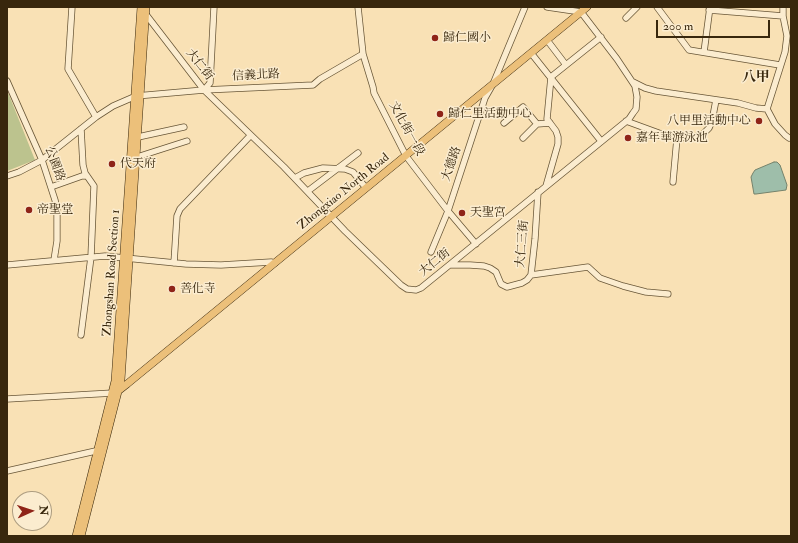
<!DOCTYPE html>
<meta charset="utf-8">
<style>
body{margin:0}
#map{position:relative;width:798px;height:543px;overflow:hidden;background:#f9e1b5;font-family:"IM FELL Double Pica",serif}
canvas{display:block}
.frame{position:absolute;inset:0;border:8px solid #38270d;pointer-events:none}
.north{position:absolute;left:12px;top:491px;width:40px;height:40px;box-sizing:border-box;background:#fbeccf;border:1px solid #ad9d81;border-radius:50%;rotate:87deg;font-size:11px;font-weight:700;line-height:16px;text-align:center;color:#38270d}
.north::after{content:'';display:block;margin:auto;width:14px;height:18px;background:#8f2418;clip-path:polygon(50% 0,100% 100%,50% 72%,0 100%)}
.scale{position:absolute;left:656px;top:20px;width:114px;height:18px;box-sizing:border-box;border:2px solid #38270d;border-top:0;padding-left:5px;font-size:12px;line-height:14px;white-space:nowrap;color:#38270d;-webkit-text-stroke:3px #fbeccf;paint-order:stroke}
</style>
<div id="map">
<canvas width="798" height="543"></canvas>
<div class="frame"></div>
<div class="north">N</div>
<div class="scale">200 m</div>
</div>
<script>
const g = document.querySelector('canvas').getContext('2d');
g.lineJoin = 'round';
function paint(path, color) { g.fillStyle = color; g.fill(path, 'evenodd'); }
const shape = rows => new Path2D(rows.map(r => 'M' + r).join(''));
function stroke(path, color, width, dash) { g.strokeStyle = color; g.lineWidth = width; g.lineCap = dash ? 'butt' : 'round'; g.setLineDash(dash || []); g.stroke(path); }
function label(font, color, halo, rows, align = 'center') {
  g.font = font + ' "IM FELL Double Pica","Noto Serif TC",serif'; g.lineWidth = 3; g.setLineDash([]); g.textBaseline = 'middle'; g.strokeStyle = halo; g.fillStyle = color; for (const [text, x, y, turn = 0] of rows) {
    g.save(); g.translate(x, y); g.rotate((+turn || 0) * Math.PI / 180); g.textAlign = isNaN(turn) ? turn : align; if (halo) g.strokeText(text, 0, 0); g.fillText(text, 0, 0); g.restore();
  }
}
paint(shape([
 [7,90,35,160,7,171]
]), '#bcc38e');
const water = shape([
 [774,162,777,162,780,165,787,185,786,190,756,194,754,194,751,177,753,173,755,170,774,162]
]);
paint(water, '#9ebeaa');
stroke(water, '#75826b', 1);
const minor = shape([
 [72,7,68,69,96,117],
 [358,7,363,54,373,87,374,93,406,156,448,211,476,244],
 [657,7,689,50,780,65],
 [783,7,783,16,787,36,785,52,767,109,775,124,785,135,789,138],
 [709,10,783,16],
 [144,12,204,90,284,167,345,231,374,259,401,285,407,289,416,290,421,288,629,119,633,113,636,109,637,97,635,86,617,59,581,12,547,7],
 [626,18,637,7],
 [547,40,566,65],
 [704,52,710,7],
 [531,53,601,141],
 [7,81,42,160,55,200,57,209,57,241,54,260],
 [633,82,645,88,656,91,738,103,756,108,767,109],
 [204,90,210,83,214,7],
 [626,121,667,136,677,138,694,137,703,134,709,128,712,121,716,100],
 [504,123,523,107,537,124],
 [138,137,184,127],
 [523,138,537,124,550,123],
 [137,157,187,141],
 [7,176,19,172,42,160,96,117,113,106,136,96,204,90,313,85,320,79,363,54],
 [295,178,304,173,323,168,345,169,353,172,366,188],
 [673,182,677,138],
 [546,186,558,144,558,137,556,131,547,119,551,77,601,37],
 [51,187,82,176,87,176],
 [308,191,358,153],
 [431,252,448,211,485,98,493,84,525,7],
 [174,263,177,216,180,209,250,136],
 [7,265,105,256,186,264,221,265,271,262,275,263],
 [450,265,470,265,484,266,490,268,496,272,501,284,507,287,522,283,527,280,531,275,535,239,538,192],
 [531,275,588,267,600,278,623,286,646,292,668,294],
 [81,335,91,257,94,186,85,173,83,165,81,129],
 [7,399,113,393],
 [7,471,100,450]
]);
const major = shape([
 [113,393,118,391,127,384,587,7],
 [76,536,115,381,141,7],
 [81,536,121,380,146,7]
]);
stroke(minor, '#685637', 7);
stroke(major, '#38270d', 8);
stroke(minor, '#fbeccf', 5.5);
stroke(major, '#ecc07a', 7);
for (const [x, y, r, color] of [
 [435,38,4,"#8f2418"],
 [440,114,4,"#8f2418"],
 [759,121,4,"#8f2418"],
 [628,138,4,"#8f2418"],
 [112,164,4,"#8f2418"],
 [29,210,4,"#8f2418"],
 [462,213,4,"#8f2418"],
 [172,289,4,"#8f2418"]
]) { const dot = new Path2D(); dot.arc(x, y, r, 0, 2 * Math.PI); g.fillStyle = color; g.fill(dot); stroke(dot, '#fbeccf', 1.5); }
label('12px', '#38270d', '#fbeccf', [
 ["歸仁國小",443,38],
 ["歸仁里活動中心",448,114],
 ["八甲里活動中心",751,121,"right"],
 ["嘉年華游泳池",636,138],
 ["代天府",120,164],
 ["帝聖堂",37,210],
 ["天聖宮",470,213],
 ["善化寺",180,289]
], 'left');
label('12px', '#38270d', '#fbeccf', [
 ["大仁街",199,65,52],
 ["信義北路",256,76,-3],
 ["文化街一段",406,129,61],
 ["公園路",54,164,70],
 ["大德路",452,164,-71],
 ["Zhongxiao North Road",344,192,-39],
 ["大仁三街",523,244,-85],
 ["大仁街",435,263,-39],
 ["Zhongshan Road Section 1",112,273,-86]
]);
label('bold 14px', '#38270d', '#fbeccf', [
 ["八甲",756,78]
]);
</script>
